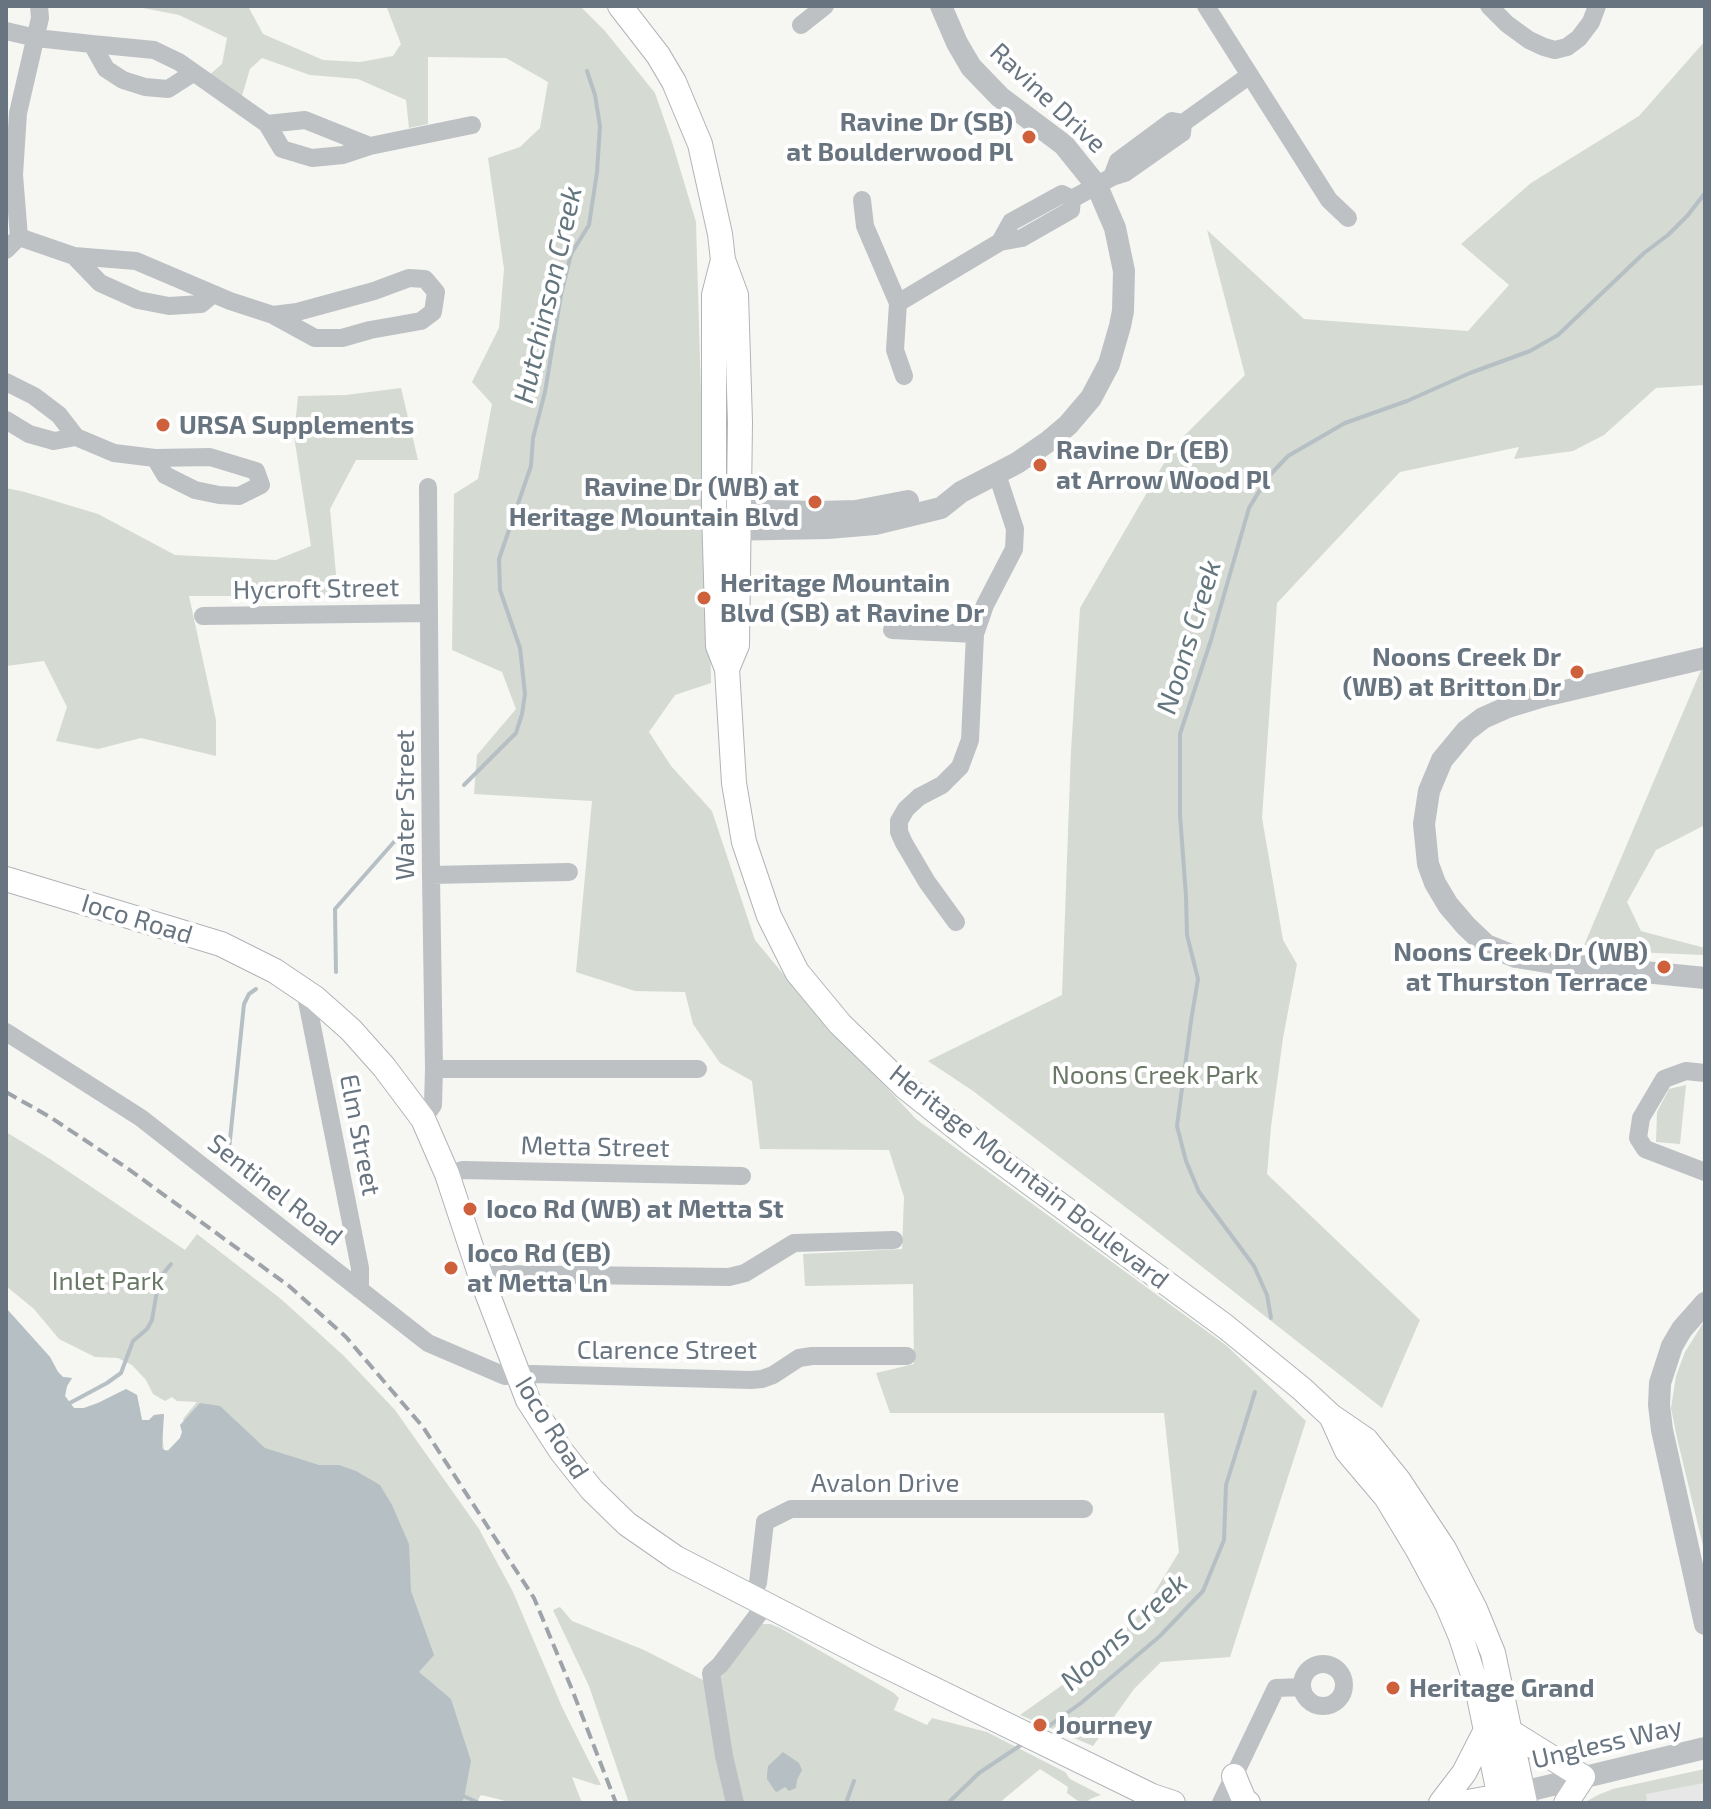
<!DOCTYPE html>
<style>
body{margin:0}
#map{position:relative;width:1711px;height:1809px;overflow:hidden;background:#f6f6f3;font-family:"Exo 2",sans-serif}
canvas{display:block}
.frame{position:absolute;inset:0;border:8px solid #687580;pointer-events:none}
</style>
<div id="map">
<canvas width="1711" height="1809"></canvas>
<div class="frame"></div>
</div>
<script>
const g = document.querySelector('canvas').getContext('2d');
g.lineJoin = 'round';
function paint(path, color) { g.fillStyle = color; g.fill(path, 'evenodd'); }
const shape = rows => new Path2D(rows.map(r => 'M' + r).join(''));
function stroke(path, color, width, dash) { g.strokeStyle = color; g.lineWidth = width; g.lineCap = dash ? 'butt' : 'round'; g.setLineDash(dash || []); g.stroke(path); }
function label(font, color, halo, rows, align = 'center') {
  g.font = font + ' "Exo 2",sans-serif'; g.lineWidth = 8; g.setLineDash([]); g.textBaseline = 'middle'; g.strokeStyle = halo; g.fillStyle = color; for (const [text, x, y, turn = 0] of rows) {
    g.save(); g.translate(x, y); g.rotate((+turn || 0) * Math.PI / 180); g.textAlign = isNaN(turn) ? turn : align; if (halo) g.strokeText(text, 0, 0); g.fillText(text, 0, 0); g.restore();
  }
}
paint(shape([
 [1705,1769,1705,1803,1584,1803,1598,1795,1613,1789]
]), '#e6e7e6');
paint(shape([
 [133,6,250,6,249,8,263,34,323,60,360,62,393,56,401,44,387,8,388,6,580,6,605,31,655,93,672,142,696,222,701,395,708,475,711,683,675,695,649,732,671,766,712,811,755,940,803,998,916,1119,1227,1346,1306,1421,1230,1657,1161,1662,1134,1689,1093,1746,1020,1715,1095,1662,1145,1608,1179,1552,1164,1413,890,1413,876,1373,914,1364,913,1284,805,1286,803,1254,902,1249,904,1197,889,1150,760,1149,752,1081,720,1063,693,1024,685,992,635,991,576,972,592,801,474,794,477,755,516,709,502,672,452,650,454,494,478,479,492,404,472,382,499,328,504,269,488,158,520,147,540,128,548,82,506,58,428,57,428,124,409,128,406,100,358,79,310,75,262,58,250,69,241,99,207,77,222,64,227,38,179,15],
 [1705,41,1705,385,1656,388,1604,435,1573,451,1514,459,1519,447,1400,472,1277,603,1262,818,1283,940,1297,964,1283,1038,1271,1127,1267,1174,1420,1320,1382,1408,1145,1222,973,1091,928,1061,1062,995,1071,751,1080,608,1174,446,1245,375,1207,230,1304,319,1468,331,1509,285,1461,244,1531,183,1639,116],
 [401,388,418,460,356,460,330,509,338,596,189,596,216,720,216,756,141,738,98,749,56,741,67,707,44,661,6,666,6,488,25,492,98,514,175,555,276,560,311,546,294,436,298,396,346,395],
 [1705,669,1705,825,1656,850,1627,902,1641,931,1705,948,1705,955,1582,950,1701,670],
 [1686,1085,1680,1144,1656,1142,1657,1112,1669,1089],
 [6,1132,50,1159,185,1250,197,1234,281,1299,344,1356,395,1410,479,1529,513,1592,562,1707,601,1785,597,1785,572,1777,582,1803,514,1803,481,1795,476,1803,435,1803,6,1414,6,1308,50,1357,58,1372,63,1377,72,1378,67,1386,65,1396,74,1408,84,1408,98,1403,126,1389,137,1395,142,1420,149,1420,154,1415,164,1414,162,1434,164,1450,168,1450,180,1438,182,1432,181,1428,371,1521,184,1422,183,1419,197,1402,177,1401,172,1397,165,1401,153,1394,146,1380,132,1365,118,1358,95,1357,59,1339,34,1309,6,1286],
 [1705,1320,1705,1554,1677,1438,1671,1408,1676,1376,1685,1352],
 [560,1607,572,1621,644,1650,709,1683,722,1676,729,1665,762,1624,770,1624,780,1628,894,1693,899,1698,894,1710,927,1725,932,1718,987,1732,1065,1772,1070,1779,1101,1795,1090,1799,1086,1803,1081,1803,1067,1793,1068,1787,1040,1769,999,1803,629,1803,589,1686,553,1610],
 [1705,1769,1705,1786,1704,1783,1646,1794,1647,1803,1584,1803,1598,1795,1613,1789]
]), '#d5dad3');
paint(shape([
 [6,1308,50,1357,58,1372,63,1377,72,1378,67,1386,65,1396,74,1408,84,1408,98,1403,126,1389,137,1395,142,1420,149,1420,154,1415,164,1414,162,1448,164,1450,168,1451,180,1438,182,1432,180,1425,200,1403,220,1406,265,1448,319,1465,339,1465,356,1471,380,1485,392,1505,409,1544,411,1591,434,1655,419,1672,451,1699,471,1761,464,1798,461,1803,6,1803],
 [783,1752,799,1763,802,1770,797,1780,796,1788,789,1791,785,1787,777,1792,775,1791,767,1779,767,1774,768,1766]
]), '#b6c0c4');
stroke(shape([
 [464,785,516,733,522,714,525,694,520,648,500,590,499,559,531,466,533,438,545,392,561,295,571,254,589,225,597,172,600,126,595,95,587,71],
 [336,972,335,909,408,826],
 [228,1159,244,1004,249,994,256,989],
 [1271,1318,1267,1295,1254,1266,1199,1192,1186,1161,1177,1126,1191,1021,1198,979,1187,935,1186,896,1180,815,1180,734,1211,640,1249,508,1268,477,1288,456,1345,423,1407,401,1470,373,1530,351,1558,335,1644,253,1668,235,1688,215,1705,193],
 [68,1404,107,1383,121,1373,133,1341,147,1329,152,1320,159,1279,171,1264],
 [1042,1731,1081,1703,1160,1636,1203,1591,1224,1540,1226,1485,1255,1392],
 [459,1794,479,1803],
 [846,1803,854,1781],
 [948,1803,979,1773,1024,1743]
]), '#b6c0c4', 4);
const secondary = shape([
 [620,6,658,55,674,82,700,144,720,234,723,260,736,295,740,422,737,645,727,669],
 [723,260,714,295,714,510,718,646,727,669,734,783,744,842,769,916,797,972,840,1024,904,1086,973,1141,1226,1327,1302,1389,1331,1416,1366,1440,1399,1481,1444,1549,1475,1609,1493,1653,1525,1803],
 [6,879,221,944,275,971,315,998,351,1030,384,1067,423,1119,447,1174,481,1277,528,1400,561,1451,592,1490,627,1524,676,1558,868,1657,1152,1796,1173,1803],
 [1332,1418,1347,1451,1386,1497,1418,1550,1447,1604,1461,1637,1477,1687,1501,1803],
 [1509,1731,1583,1777,1566,1803],
 [1234,1776,1244,1800,1248,1803],
 [1441,1803,1464,1773,1485,1732],
 [1462,1803,1512,1794]
]);
stroke(secondary, '#b0b4b8', 26);
stroke(shape([
 [1206,6,1329,200,1348,218],
 [1489,6,1507,24,1529,40,1544,47,1555,50,1567,47,1579,38,1591,22,1597,6],
 [801,25,825,6],
 [6,31,36,38,92,44],
 [193,73,168,89,145,87,123,80,106,69,92,44,154,50,179,62,267,124],
 [370,146,305,120,267,124,282,149,312,158,343,155,370,146,472,125],
 [1112,177,1118,161,1172,121,1183,123],
 [1072,199,1112,177,1125,173,1182,133,1183,123,1250,75],
 [862,200,865,226,898,303,895,350,904,376],
 [19,237,74,256],
 [1000,242,1011,222,1062,194,1072,199],
 [6,250,19,237,14,175,18,113,40,18,39,6],
 [213,294,201,304,169,306,138,300,100,283,74,256,136,261,230,301,273,315,297,312,374,291,409,278,425,279,436,292,433,312,421,321,370,330,342,338,315,338,273,315],
 [898,303,1000,242,1022,238,1071,210,1072,199],
 [6,382,34,396,59,415,76,437],
 [6,420,29,434,54,441,76,437,114,453,155,458,165,475,195,490,219,495,239,496,261,485,256,471,210,457,155,458],
 [203,616,429,613],
 [892,630,975,634],
 [431,875,569,872],
 [956,922,927,882,904,843,899,832,899,821,906,809,919,797,942,785,960,767,970,740,975,634,985,605,1014,549,1015,529,997,474],
 [305,991,360,1268,360,1290],
 [6,1032,141,1118,428,1343,505,1376,532,1374,751,1380,762,1379,773,1375,799,1358,812,1356,907,1356],
 [434,1069,698,1069],
 [1705,1073,1686,1071,1664,1079,1641,1118,1638,1138,1645,1149,1705,1172],
 [423,1119,433,1105,434,1069,431,877,428,487],
 [447,1174,463,1170,742,1176],
 [481,1277,500,1274,729,1277,745,1273,794,1243,894,1240],
 [750,1595,758,1583,765,1522,791,1509,1084,1509],
 '1302 1685a21 21 0 1 1 42 0a21 21 0 1 1-42 0Z',
 [735,1803,724,1756,711,1673,720,1665,766,1604],
 [1221,1803,1276,1688,1302,1687]
]), '#bdc1c4', 18);
stroke(shape([
 [714,510,819,512,856,511,908,501],
 [722,530,828,528,875,524,941,508,961,492,1017,463,1049,441,1068,425,1091,398,1109,364,1120,326,1123,311,1124,271,1115,228,1097,186,1064,145,1000,97,971,67,957,43,941,6],
 [1705,658,1544,696,1508,707,1483,718,1466,731,1442,760,1429,791,1424,824,1428,864,1435,883,1448,905,1466,926,1486,945,1516,957,1553,963,1705,978],
 [1705,1303,1682,1329,1672,1346,1660,1383,1659,1405,1662,1430,1705,1624],
 [1523,1792,1705,1748]
]), '#bdc1c4', 22);
stroke(secondary, '#fff', 24);
stroke(shape([
 [6,1092,50,1117,127,1168,289,1286,346,1337,423,1427,534,1598,573,1692,616,1803]
]), '#9da3a8', 4, [12, 6]);
for (const [x, y, r, color] of [
 [1029,137,8,"#ce603b"],
 [163,425,8,"#ce603b"],
 [1040,465,8,"#ce603b"],
 [815,502,8,"#ce603b"],
 [704,598,8,"#ce603b"],
 [1577,672,8,"#ce603b"],
 [1664,967,8,"#ce603b"],
 [470,1209,8,"#ce603b"],
 [451,1268,8,"#ce603b"],
 [1393,1688,8,"#ce603b"],
 [1040,1725,8,"#ce603b"]
]) { const dot = new Path2D(); dot.arc(x, y, r, 0, 2 * Math.PI); g.fillStyle = color; g.fill(dot); stroke(dot, '#fff', 3); }
label('26px', '#687580', '#fff', [
 ["Ravine Drive",1048,98,43],
 ["Hycroft Street",316,589,-1],
 ["Water Street",405,805,-90],
 ["Ioco Road",137,919,17],
 ["Elm Street",360,1135,79],
 ["Metta Street",595,1147,1],
 ["Heritage Mountain Boulevard",1029,1177,38],
 ["Sentinel Road",275,1190,38],
 ["Clarence Street",667,1350],
 ["Ioco Road",552,1428,58],
 ["Avalon Drive",885,1483],
 ["Ungless Way",1607,1743,-13]
]);
label('bold 26px', '#687580', '#fff', [
 ["Ravine Dr (SB)",1013,122,"right"],
 ["at Boulderwood Pl",1013,152,"right"],
 ["URSA Supplements",179,425],
 ["Ravine Dr (EB)",1056,450],
 ["at Arrow Wood Pl",1056,480],
 ["Ravine Dr (WB) at",799,487,"right"],
 ["Heritage Mountain Blvd",799,517,"right"],
 ["Heritage Mountain",720,583],
 ["Blvd (SB) at Ravine Dr",720,613],
 ["Noons Creek Dr",1561,657,"right"],
 ["(WB) at Britton Dr",1561,687,"right"],
 ["Noons Creek Dr (WB)",1648,952,"right"],
 ["at Thurston Terrace",1648,982,"right"],
 ["Ioco Rd (WB) at Metta St",486,1209],
 ["Ioco Rd (EB)",467,1253],
 ["at Metta Ln",467,1283],
 ["Heritage Grand",1409,1688],
 ["Journey",1056,1725]
], 'left');
label('26px', '#6a7866', '#fff', [
 ["Noons Creek Park",1155,1075],
 ["Inlet Park",108,1281]
]);
label('italic 28px', '#64767d', '#fff', [
 ["Hutchinson Creek",548,295,-77],
 ["Noons Creek",1189,637,-73],
 ["Noons Creek",1124,1632,-42]
]);
</script>
